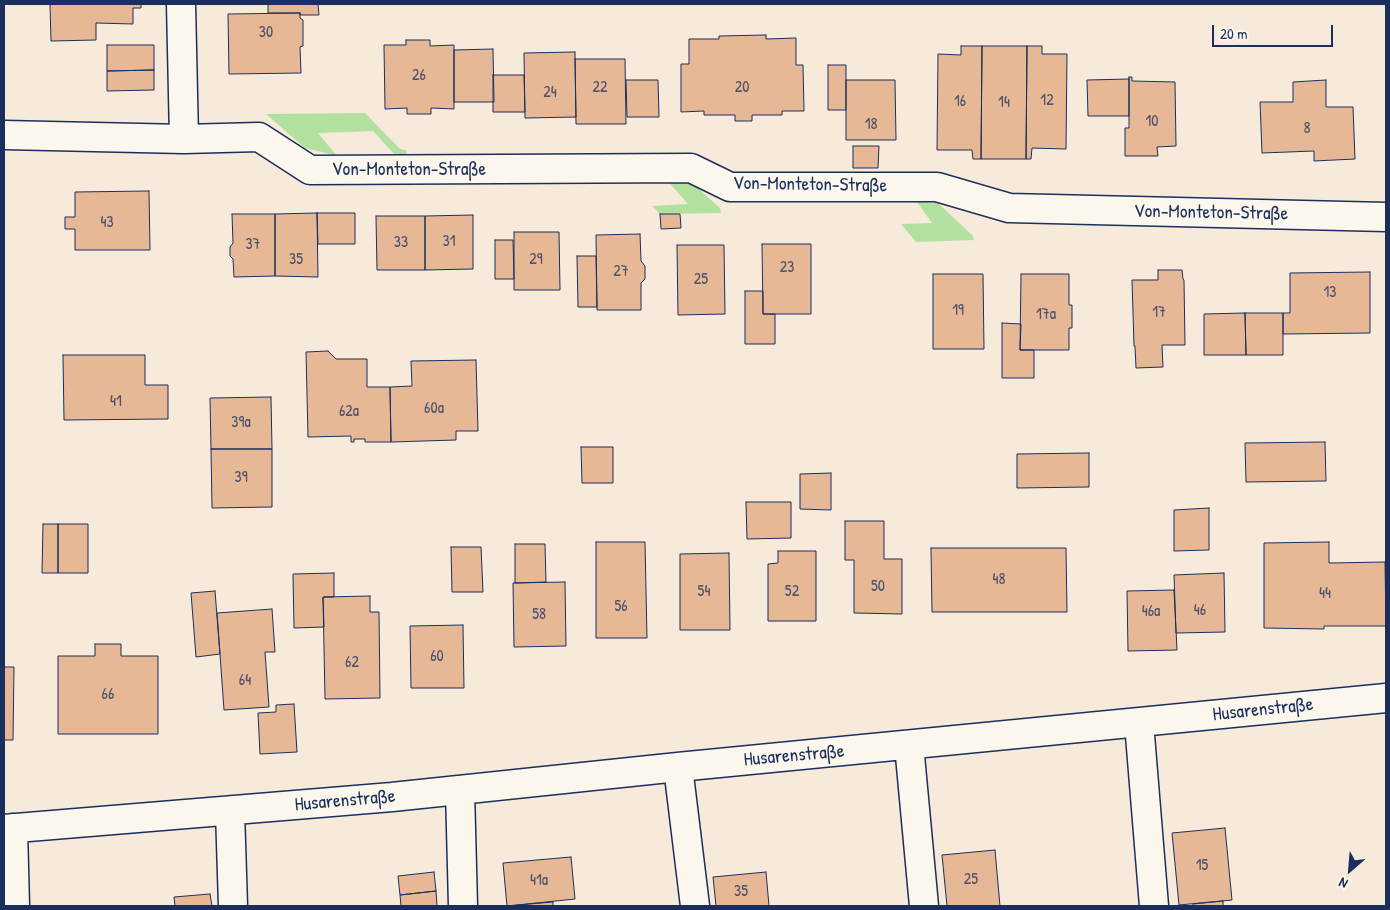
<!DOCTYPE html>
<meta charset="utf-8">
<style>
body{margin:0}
#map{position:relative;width:1390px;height:910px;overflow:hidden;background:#f7eadb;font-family:"Patrick Hand",sans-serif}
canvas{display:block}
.frame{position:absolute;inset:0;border:5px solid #1b2f5e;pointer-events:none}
.north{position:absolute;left:1325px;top:845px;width:50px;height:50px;-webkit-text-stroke:4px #fbf7ec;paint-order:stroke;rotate:207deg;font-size:14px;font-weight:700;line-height:20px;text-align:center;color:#1b2f5e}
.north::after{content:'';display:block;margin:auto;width:18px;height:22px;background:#1b2f5e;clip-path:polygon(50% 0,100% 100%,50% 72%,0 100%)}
.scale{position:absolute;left:1212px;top:25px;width:121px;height:22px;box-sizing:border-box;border:2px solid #1b2f5e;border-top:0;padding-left:6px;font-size:15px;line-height:18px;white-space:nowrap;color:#1b2f5e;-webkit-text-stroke:4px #fbf7ec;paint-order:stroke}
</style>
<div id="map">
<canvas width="1390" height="910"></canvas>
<div class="frame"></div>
<div class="north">N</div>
<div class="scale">20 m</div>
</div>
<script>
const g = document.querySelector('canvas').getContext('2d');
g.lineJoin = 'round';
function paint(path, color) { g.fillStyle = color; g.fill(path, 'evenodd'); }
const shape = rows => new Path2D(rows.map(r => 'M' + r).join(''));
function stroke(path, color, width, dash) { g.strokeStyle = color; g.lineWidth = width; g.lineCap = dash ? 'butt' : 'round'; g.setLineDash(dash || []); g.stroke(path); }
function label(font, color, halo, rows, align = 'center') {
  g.font = font + ' "Patrick Hand",sans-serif'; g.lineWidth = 4; g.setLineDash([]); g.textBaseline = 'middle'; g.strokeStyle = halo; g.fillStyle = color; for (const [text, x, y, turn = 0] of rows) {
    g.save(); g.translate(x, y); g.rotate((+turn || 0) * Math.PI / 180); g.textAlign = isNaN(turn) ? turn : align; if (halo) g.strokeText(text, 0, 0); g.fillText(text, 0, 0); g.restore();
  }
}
paint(shape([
 [365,113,400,149,406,150,407,155,396,156,373,131,318,133,337,156,305,148,266,114],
 [665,178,690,181,720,208,721,213,660,214,652,206,688,204],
 [917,202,938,203,973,236,974,240,916,242,901,224,932,223]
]), '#b1e09f');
const building = shape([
 [50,4,141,4,141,8,133,8,133,24,96,23,96,40,51,41,50,4],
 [268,4,318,4,319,15,300,15,300,13,268,13,268,4],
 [300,13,300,18,303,20,303,46,300,47,301,73,229,74,228,14,300,13],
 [766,35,766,39,796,38,796,65,803,65,804,111,782,111,782,115,752,115,752,121,735,121,735,115,704,115,704,111,681,112,681,64,689,64,689,39,719,39,719,36,766,35],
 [406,40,430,40,430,46,454,45,454,109,431,108,431,114,407,114,407,108,385,109,384,45,406,45,406,40],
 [107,45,154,45,154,70,107,71,107,45],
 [961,46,982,46,981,159,973,159,972,150,937,150,938,54,961,55,961,46],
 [982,46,1027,46,1026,159,981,159,982,46],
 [1027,46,1042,46,1042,54,1067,54,1066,149,1032,148,1031,159,1026,159,1027,46],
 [493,49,494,102,454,102,454,50,493,49],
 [575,52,576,117,525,118,524,53,575,52],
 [575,59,625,59,626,124,576,124,575,59],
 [828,65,846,65,846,110,828,110,828,65],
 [154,70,154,90,107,91,107,71,154,70],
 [493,75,524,75,525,112,493,112,493,75],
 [1129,77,1132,77,1132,81,1175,82,1176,146,1157,147,1158,156,1125,156,1125,128,1129,128,1129,77],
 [1129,79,1129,116,1088,116,1087,80,1129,79],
 [626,80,658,80,659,117,627,117,626,80],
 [846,80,895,80,896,140,846,140,846,80],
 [1326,80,1326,107,1353,107,1355,159,1314,161,1314,151,1262,153,1260,102,1293,102,1293,82,1326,80],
 [853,146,879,146,878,168,853,168,853,146],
 [149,191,150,250,75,250,75,229,65,229,65,217,75,217,75,192,149,191],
 [317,213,318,277,275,276,275,214,317,213],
 [317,213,355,213,355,244,318,244,317,213],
 [232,214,275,214,275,276,234,277,233,259,230,256,230,247,233,243,232,214],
 [660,214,680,214,681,228,661,229,660,214],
 [473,215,473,269,425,270,425,216,473,215],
 [376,216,425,216,425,270,377,270,376,216],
 [514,232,559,232,560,290,514,290,514,232],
 [640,234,641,261,645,266,645,279,641,283,641,310,597,310,596,235,640,234],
 [495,240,513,240,514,279,495,279,495,240],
 [762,244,811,244,811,314,763,314,762,244],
 [677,245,724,245,725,314,678,315,677,245],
 [577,256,596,256,597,307,578,307,577,256],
 [1158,270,1182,270,1183,279,1184,280,1185,345,1162,345,1163,367,1136,368,1135,346,1134,346,1132,280,1158,280,1158,270],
 [1370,272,1370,333,1283,334,1283,313,1290,313,1290,273,1370,272],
 [933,274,983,274,984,349,933,349,933,274],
 [1021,274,1069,274,1069,305,1072,305,1072,328,1069,328,1069,350,1020,350,1021,274],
 [745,291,763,291,763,314,775,314,775,344,745,344,745,291],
 [1245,313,1246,355,1204,355,1204,314,1245,313],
 [1245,313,1283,313,1283,355,1246,355,1245,313],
 [1002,323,1021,324,1020,350,1034,350,1034,378,1002,378,1002,323],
 [328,351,336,359,367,359,367,387,390,387,391,442,365,442,365,439,354,439,354,442,351,442,351,436,308,437,306,352,328,351],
 [63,355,145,355,145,385,168,385,168,419,64,420,63,355],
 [476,360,478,431,456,431,456,440,391,442,390,387,412,386,411,361,476,360],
 [271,397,272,449,211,449,210,398,271,397],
 [1325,442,1326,481,1246,482,1245,443,1325,442],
 [581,447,613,447,613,483,582,483,581,447],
 [211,449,272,449,272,507,212,508,211,449],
 [1089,453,1089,487,1017,488,1017,454,1089,453],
 [831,473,831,510,800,509,800,474,831,473],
 [746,502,791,502,791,538,747,539,746,502],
 [1209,508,1209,550,1174,551,1174,510,1209,508],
 [845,521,884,521,884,559,902,559,902,614,854,613,854,560,845,560,845,521],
 [43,524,58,524,58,573,42,573,43,524],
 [58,524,88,524,88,573,58,573,58,524],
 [596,542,645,542,647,638,596,638,596,542],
 [1329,542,1329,563,1385,562,1386,626,1324,626,1324,629,1264,628,1264,543,1329,542],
 [515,544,545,544,546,582,515,583,515,544],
 [451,547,481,547,483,592,452,592,451,547],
 [931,548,1066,548,1067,612,932,612,931,548],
 [778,551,816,551,816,621,768,621,768,564,778,563,778,551],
 [729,553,730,630,680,630,680,554,729,553],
 [334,573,334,597,323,597,324,627,294,628,293,574,334,573],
 [1224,573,1225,632,1176,633,1174,575,1224,573],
 [565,582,566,646,514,647,513,583,565,582],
 [1174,590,1177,650,1128,651,1127,591,1174,590],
 [215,591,220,654,196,657,191,593,215,591],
 [370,596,370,612,379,612,380,698,325,699,323,597,370,596],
 [272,609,275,652,265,652,269,707,224,710,217,613,272,609],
 [463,625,464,688,411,688,410,626,463,625],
 [95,644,121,644,121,656,158,656,158,734,58,734,58,656,95,656,95,644],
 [4,667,14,667,13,740,4,740,4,667],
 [294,704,297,752,260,754,258,713,276,712,276,705,294,704],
 [1225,828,1232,900,1179,905,1172,833,1225,828],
 [995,850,1000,906,947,906,942,855,995,850],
 [571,857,575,899,507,906,503,863,571,857],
 [434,872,436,891,400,895,398,876,434,872],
 [766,872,769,906,716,906,713,877,766,872],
 [436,891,437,906,401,906,400,895,436,891],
 [210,894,212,906,175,906,174,897,210,894],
 [1223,901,1223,906,1193,906,1193,904,1223,901],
 [553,902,553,906,507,906,553,902]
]);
paint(building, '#e6b896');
stroke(building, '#1b2f5e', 1);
const minor = shape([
 [181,4,184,139],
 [4,135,184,139,259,137,310,170,691,168,730,187,937,187,1009,208,1386,217],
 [1139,723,1154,906],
 [909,745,924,906],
 [678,767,695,906],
 [460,790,463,906],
 [230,811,233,906],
 [13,828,15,906],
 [4,829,392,797,678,767,1386,698]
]);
stroke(minor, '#1b2f5e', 31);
stroke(minor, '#fbf7ec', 28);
label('16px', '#4e516c', null, [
 ["30",266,33],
 ["26",419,76],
 ["22",600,88],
 ["20",742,88],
 ["24",550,93],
 ["12",1047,101],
 ["16",960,102],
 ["14",1004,103],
 ["10",1152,122],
 ["18",871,125],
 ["8",1307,129],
 ["43",107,223],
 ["31",449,242],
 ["33",401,243],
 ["37",253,245],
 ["35",296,260],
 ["29",536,260],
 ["23",787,268],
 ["27",621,272],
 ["25",701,280],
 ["13",1330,293],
 ["19",958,311],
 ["17",1159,313],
 ["17a",1046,315],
 ["41",116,402],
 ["60a",434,409],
 ["62a",349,412],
 ["39a",241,423],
 ["39",241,478],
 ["48",999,580],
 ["50",878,587],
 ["54",704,592],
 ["52",792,592],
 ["44",1325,594],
 ["56",621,607],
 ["46",1200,611],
 ["46a",1151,612],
 ["58",539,615],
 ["60",437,657],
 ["62",352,663],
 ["64",245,681],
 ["66",108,695],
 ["15",1202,866],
 ["25",971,880],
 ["41a",539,881],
 ["35",741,892]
]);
label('19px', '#1b2f5e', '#fbf7ec', [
 ["Von-Monteton-Straße",409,170],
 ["Von-Monteton-Straße",810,185,1],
 ["Von-Monteton-Straße",1211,213,1],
 ["Husarenstraße",1263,710,-6],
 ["Husarenstraße",794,756,-5],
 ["Husarenstraße",345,801,-5]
]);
</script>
